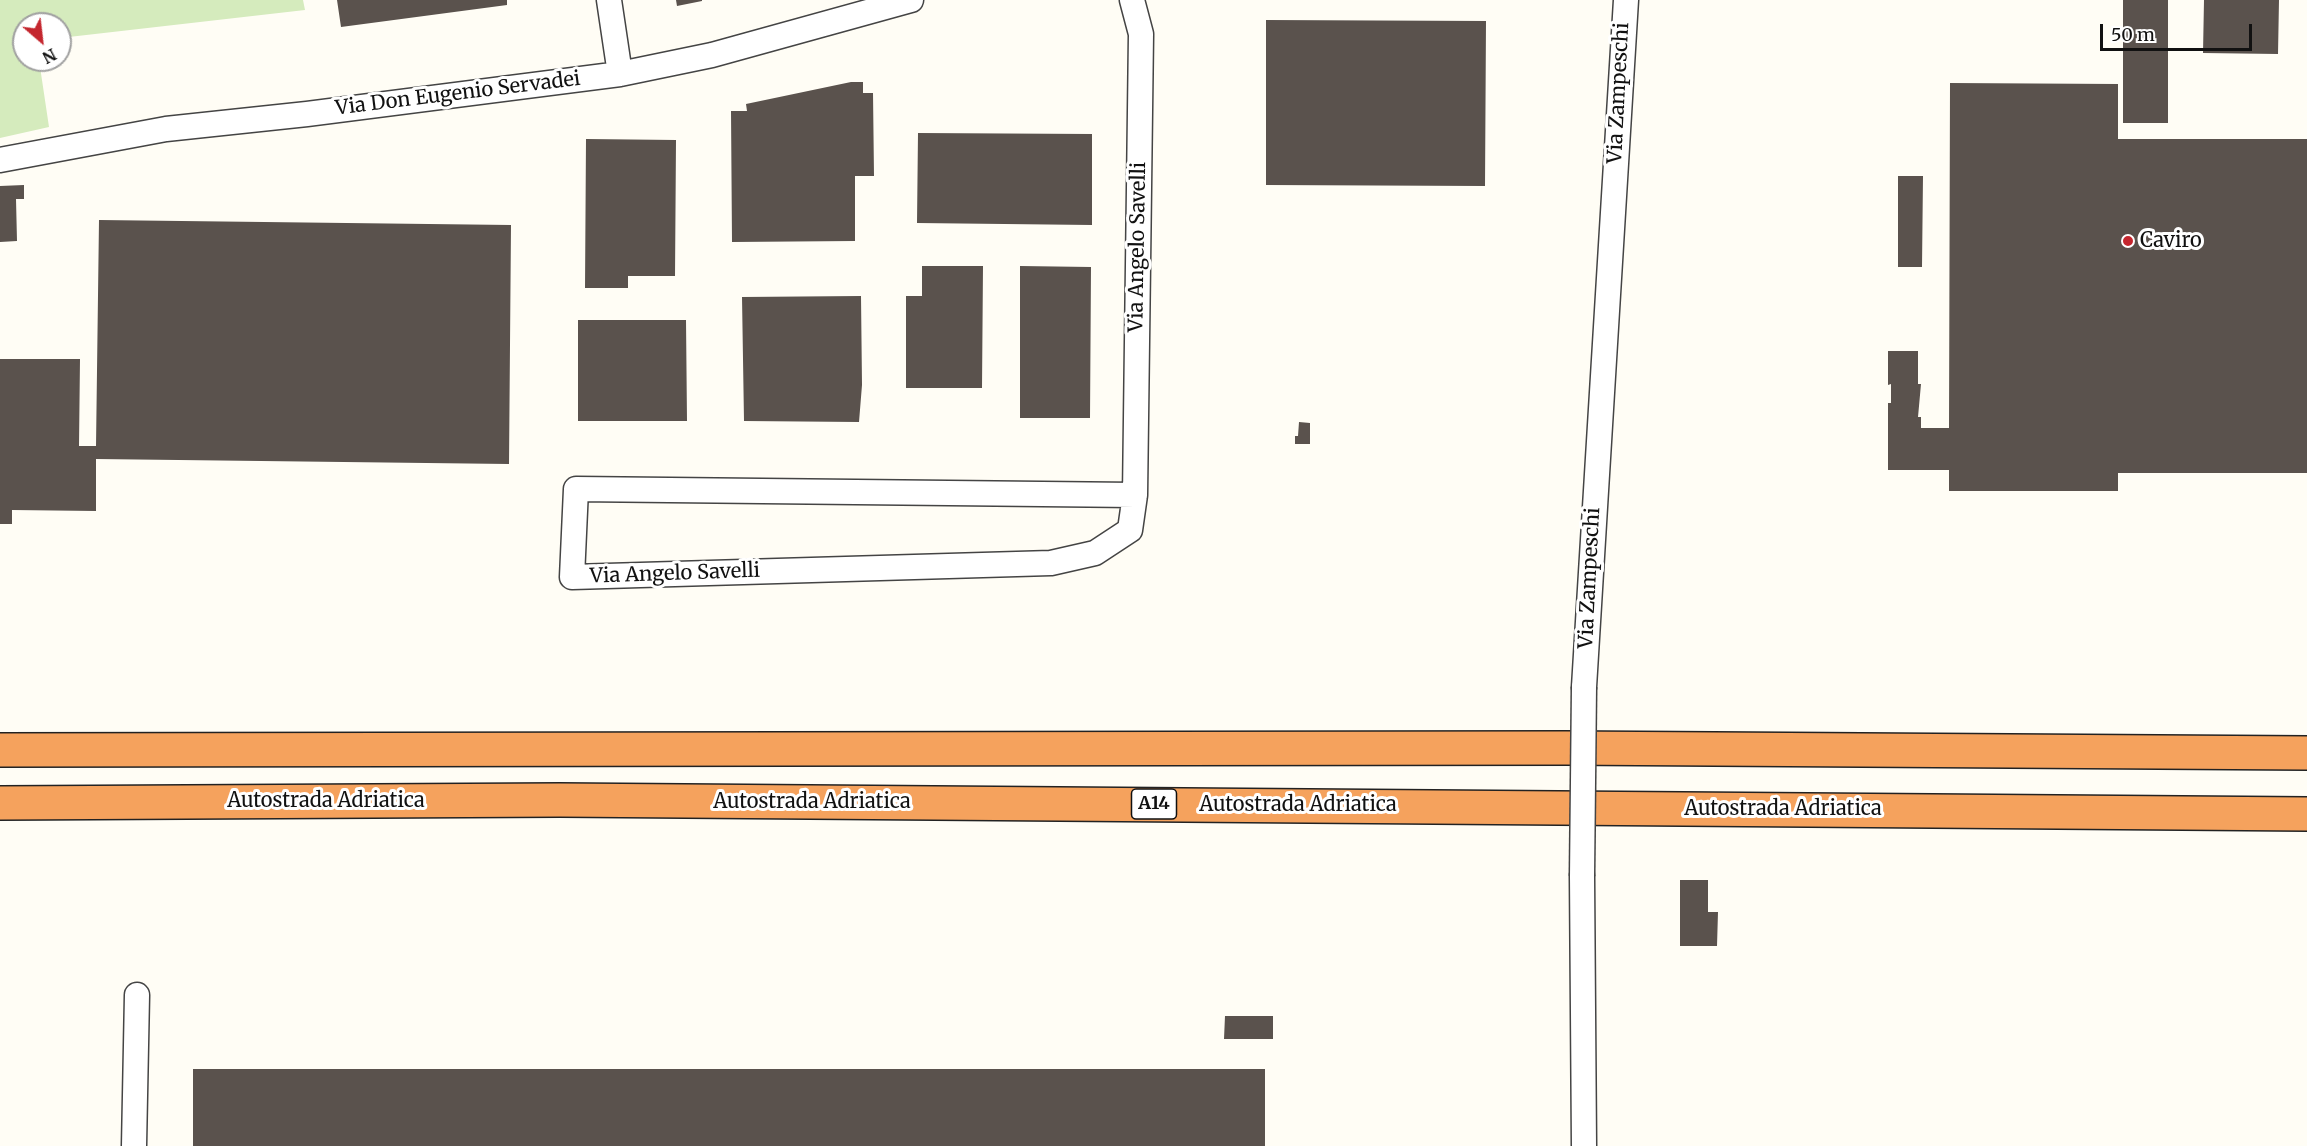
<!DOCTYPE html>
<style>
body{margin:0}
#map{position:relative;width:2307px;height:1146px;overflow:hidden;background:#fffdf5;font-family:Merriweather,serif}
canvas{display:block}
.north{position:absolute;left:12px;top:12px;width:60px;height:60px;box-sizing:border-box;background:#fff;border:2px solid #a0a0a0;border-radius:50%;rotate:152deg;font-size:16px;font-weight:700;line-height:24px;text-align:center;color:#111}
.north::after{content:'';display:block;margin:auto;width:21px;height:27px;background:#c4262e;clip-path:polygon(50% 0,100% 100%,50% 72%,0 100%)}
.scale{position:absolute;left:2100px;top:24px;width:152px;height:27px;box-sizing:border-box;border:3px solid #111;border-top:0;padding-left:8px;font-size:18px;line-height:21px;white-space:nowrap;color:#111;-webkit-text-stroke:4px #fff;paint-order:stroke}
</style>
<div id="map">
<canvas width="2307" height="1146"></canvas>
<div class="north">N</div>
<div class="scale">50 m</div>
</div>
<script>
const g = document.querySelector('canvas').getContext('2d');
g.lineJoin = 'round';
function paint(path, color) { g.fillStyle = color; g.fill(path, 'evenodd'); }
const shape = rows => new Path2D(rows.map(r => 'M' + r).join(''));
function stroke(path, color, width, dash) { g.strokeStyle = color; g.lineWidth = width; g.lineCap = dash ? 'butt' : 'round'; g.setLineDash(dash || []); g.stroke(path); }
function label(font, color, halo, rows, align = 'center') {
  g.font = font + ' Merriweather,serif'; g.lineWidth = 6; g.setLineDash([]); g.textBaseline = 'middle'; g.strokeStyle = halo; g.fillStyle = color; for (const [text, x, y, turn = 0] of rows) {
    g.save(); g.translate(x, y); g.rotate((+turn || 0) * Math.PI / 180); g.textAlign = isNaN(turn) ? turn : align; if (halo) g.strokeText(text, 0, 0); g.fillText(text, 0, 0); g.restore();
  }
}
paint(shape([
 [0,0,303,0,305,10,60,38,60,24,24,24,24,60,39,60,49,127,0,138]
]), '#d5ebbd');
paint(shape([
 [337,0,507,0,507,5,341,27],
 [676,0,702,0,702,1,677,6],
 [2123,0,2168,0,2168,123,2123,123],
 [2204,0,2279,0,2278,54,2203,53],
 [1266,20,1486,21,1485,186,1266,185],
 [851,82,863,82,863,93,873,93,874,176,855,176,855,241,732,242,731,111,747,111,746,104],
 [1950,83,2118,84,2118,139,2307,139,2307,473,2118,473,2118,491,1949,491,1949,470,1888,470,1888,403,1891,403,1891,384,1888,385,1888,351,1918,351,1918,384,1921,384,1918,417,1921,417,1921,428,1949,428],
 [918,133,1092,134,1092,225,917,223],
 [586,139,676,140,675,276,628,276,628,288,585,288],
 [1898,176,1923,176,1922,267,1898,267],
 [24,185,24,199,16,199,17,241,0,242,0,186],
 [99,220,511,225,509,464,96,459,96,511,12,510,12,524,0,524,0,359,80,359,79,446,96,446],
 [922,266,983,266,982,388,906,388,906,296,922,296],
 [1020,266,1091,267,1090,418,1020,418],
 [861,296,862,385,859,422,744,421,742,297],
 [578,320,686,320,687,421,578,421],
 [1299,422,1310,423,1310,444,1295,444,1295,436,1298,436],
 [1680,880,1708,880,1708,912,1718,912,1717,946,1680,946],
 [1225,1016,1273,1016,1273,1039,1224,1039],
 [193,1069,1265,1069,1265,1146,193,1146]
]), '#5a524d');
const minor = shape([
 [609,0,620,74],
 [1132,0,1141,34,1135,495,1130,530,1095,553,1051,563,572,577,576,489,1135,495],
 [0,160,166,129,307,114,620,74,712,55,911,0],
 [1584,687,1626,0],
 [1582,876,1584,1146],
 [134,1146,137,995]
]);
const highway = shape([
 [0,750,1565,748,2307,753],
 [0,803,560,800,2307,814]
]);
stroke(minor, '#444', 27);
stroke(highway, '#222', 36);
stroke(minor, '#fff', 24);
stroke(highway, '#f5a25d', 33);
const minorBridge = shape([
 [1582,876,1584,687]
]);
stroke(minorBridge, '#444', 27, []);
stroke(minorBridge, '#fff', 24);
for (const [x, y, r, color] of [
 [2128,241,6,"#c4262e"]
]) { const dot = new Path2D(); dot.arc(x, y, r, 0, 2 * Math.PI); g.fillStyle = color; g.fill(dot); stroke(dot, '#fff', 2); }
for (const [x, y, w] of [
 [1154,804,45]
]) { const box = new Path2D(); box.roundRect(x - w / 2, y - 15, w, 30, 4.5); g.fillStyle = '#fff'; g.fill(box); stroke(box, '#111', 1.5); }
label('bold 18px', '#111', null, [
 ["A14",1154,804]
]);
label('20px', '#111', '#fff', [
 ["Via Zampeschi",1619,93,-87],
 ["Via Don Eugenio Servadei",458,94,-7],
 ["Via Angelo Savelli",1138,247,-89],
 ["Via Angelo Savelli",675,574,-2],
 ["Via Zampeschi",1590,578,-87],
 ["Autostrada Adriatica",326,801],
 ["Autostrada Adriatica",812,802],
 ["Autostrada Adriatica",1298,805],
 ["Autostrada Adriatica",1783,809]
]);
label('20px', '#111', '#fff', [
 ["Caviro",2140,241]
], 'left');
</script>
